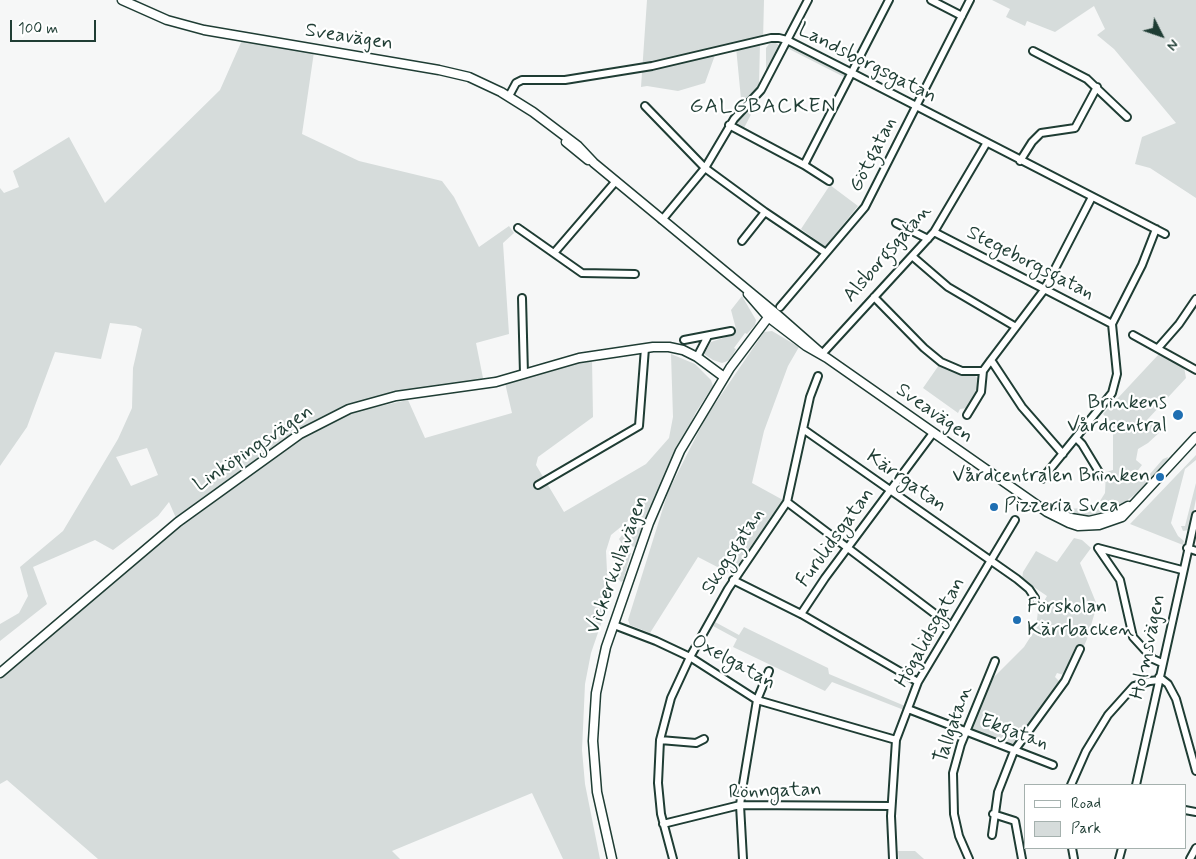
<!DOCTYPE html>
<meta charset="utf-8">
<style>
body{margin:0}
#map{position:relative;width:1196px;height:859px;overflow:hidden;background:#f6f7f7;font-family:Mynerve,sans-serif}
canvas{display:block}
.legend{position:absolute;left:1024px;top:784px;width:162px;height:65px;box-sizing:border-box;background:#fff;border:1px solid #a5b1ae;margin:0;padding:6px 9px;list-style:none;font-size:15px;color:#1f3d34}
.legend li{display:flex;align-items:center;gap:10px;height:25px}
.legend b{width:25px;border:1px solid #a5b1ae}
.north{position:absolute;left:1136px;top:10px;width:50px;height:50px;-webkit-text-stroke:4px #fff;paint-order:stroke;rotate:131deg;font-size:14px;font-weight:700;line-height:20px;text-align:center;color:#1f3d34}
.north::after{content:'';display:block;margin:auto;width:18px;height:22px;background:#1f3d34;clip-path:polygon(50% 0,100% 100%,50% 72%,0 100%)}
.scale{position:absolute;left:10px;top:20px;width:86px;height:22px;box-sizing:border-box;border:2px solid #1f3d34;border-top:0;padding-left:6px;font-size:15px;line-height:18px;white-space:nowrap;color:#1f3d34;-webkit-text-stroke:4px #fff;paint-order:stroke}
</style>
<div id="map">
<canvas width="1196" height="859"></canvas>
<ul class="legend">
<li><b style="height:6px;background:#fff"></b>Road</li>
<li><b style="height:14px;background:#d6dcdb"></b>Park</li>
</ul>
<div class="north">N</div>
<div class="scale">100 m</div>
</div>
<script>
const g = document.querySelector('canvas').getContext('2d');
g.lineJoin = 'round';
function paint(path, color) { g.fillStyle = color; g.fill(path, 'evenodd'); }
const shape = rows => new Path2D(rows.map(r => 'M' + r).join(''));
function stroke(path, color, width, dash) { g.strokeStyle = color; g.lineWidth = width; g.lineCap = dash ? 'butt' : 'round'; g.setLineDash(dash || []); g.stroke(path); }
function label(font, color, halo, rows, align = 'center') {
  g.font = font + ' Mynerve,sans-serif'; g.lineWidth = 4.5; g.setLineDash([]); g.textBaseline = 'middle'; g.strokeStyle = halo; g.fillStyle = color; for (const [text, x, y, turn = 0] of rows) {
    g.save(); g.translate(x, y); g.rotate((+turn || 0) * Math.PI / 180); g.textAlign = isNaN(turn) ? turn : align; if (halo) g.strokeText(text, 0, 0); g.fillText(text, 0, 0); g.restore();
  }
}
paint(shape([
 [647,0,764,0,763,41,760,43,759,85,755,93,739,107,741,99,736,47,715,55,705,83,678,91,647,86,641,87],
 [992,0,1196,0,1196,198,1150,168,1135,164,1142,137,1176,123,1114,49,1097,35,1105,29,1094,6,1055,32,1027,21,1025,26,1006,17,1010,9],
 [243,38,314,52,302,134,359,161,442,181,454,197,479,247,509,226,514,233,503,243,509,334,476,343,485,388,408,391,366,409,408,400,425,438,512,413,505,383,592,358,593,417,538,457,536,465,564,512,646,464,669,438,673,417,671,354,695,364,711,380,713,386,696,412,643,523,628,521,611,535,606,551,608,592,602,621,591,653,585,684,582,750,585,784,600,859,563,859,532,793,392,851,400,859,98,859,7,780,0,784,0,677,179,525,169,502,158,516,113,550,95,540,33,567,47,604,0,641,0,624,19,613,28,596,20,567,63,531,118,439,132,408,133,368,142,329,136,326,110,323,101,359,55,352,27,427,0,466,0,188,4,193,19,187,13,171,69,137,105,203,220,90],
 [147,448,158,475,131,486,116,457],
 [774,42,779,45,780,48,766,73,766,48,769,44],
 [790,46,845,73,846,78,787,48],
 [757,103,744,128,738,125,737,122,740,117],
 [830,185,858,206,825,247,801,229],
 [742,296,756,320,755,325,747,334,745,333,734,348,736,349,730,360,722,363,713,360,704,354,711,342,735,334,736,329,731,310],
 [772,331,799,347,788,366,764,431,752,483,783,500,733,572,729,573,698,557,650,633,630,625,628,620,668,492,706,417,764,332],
 [1159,354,1184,367,1186,378,1147,420,1161,431,1148,443,1138,449,1136,460,1142,465,1135,474,1143,482,1163,459,1168,457,1167,460,1137,493,1110,513,1087,517,1063,509,1085,508,1100,501,1105,493,1106,472,1113,470,1113,424,1103,414],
 [939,365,958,374,975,376,979,379,979,390,968,408,960,409,958,413,923,388],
 [1196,455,1196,460,1185,469,1171,523,1178,536,1184,541,1183,545,1130,524],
 [1196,483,1196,499,1191,524,1188,530,1183,531,1181,526,1185,526],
 [634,526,644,529,635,547,622,544,619,539,626,530],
 [1074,538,1082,540,1091,548,1080,563,1097,605,1087,639,1084,646,1077,645,1066,671,1064,675,1057,673,1055,677,1059,681,1059,686,1012,747,969,733,990,681,1024,647,1036,628,1038,611,1047,596,1022,579,1023,572,1036,551,1057,562],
 [619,550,631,553,623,581,621,582,614,574,614,556],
 [715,622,739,635,744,627,828,668,829,674,905,706,904,710,832,682,825,691,733,647,737,639,713,626],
 [898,851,915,851,924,859,899,859]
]), '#d6dcdb');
const minor = shape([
 [931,0,962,16],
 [1033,51,1087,79,1127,117],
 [509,96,516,83,522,80,565,80,652,66,771,38,779,38,787,40,852,73,1165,234],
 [645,106,705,168,765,212,826,253],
 [729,125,804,165,829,181],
 [1020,161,1032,142,1041,133,1075,128,1097,87],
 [804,165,889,0],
 [662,220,705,168,734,119,761,90,808,0],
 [896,223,928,239],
 [518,228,582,273,635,274],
 [934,232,1112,324],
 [742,241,765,212],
 [554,253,616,181],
 [912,256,948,287,1016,327],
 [874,297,924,348,941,362,962,371,983,371,991,360,1022,407,1063,454],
 [522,298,524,374],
 [780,307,865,207,970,0],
 [1133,335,1196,370],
 [684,340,731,331],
 [1158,348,1179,324,1196,299],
 [822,354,934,232,986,144],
 [697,357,708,336],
 [991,360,1044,290,1092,197],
 [967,415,981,392,983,371],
 [803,429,1017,579,1029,589,1035,598],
 [1076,438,1082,444,1102,477],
 [1042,479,1112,393,1117,374,1112,324,1142,265,1156,229],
 [538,485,639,426,645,348],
 [787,502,951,626],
 [1098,548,1120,580,1133,637,1153,659,1162,663],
 [1098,548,1182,570],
 [1187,548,1196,551],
 [733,580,801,614,918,682],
 [801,614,825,578,933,433],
 [614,625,656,641,690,657,757,700,896,740],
 [1159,677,1168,684,1176,699,1196,771],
 [908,709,1053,765],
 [660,740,696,743,704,739],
 [1071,785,1086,751,1108,715,1134,686,1150,681,1159,680],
 [1136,785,1196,515],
 [1185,810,1196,812],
 [993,814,1015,821,1022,859],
 [663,824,740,805,891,806],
 [992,835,998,792,1014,751,1065,681,1080,649],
 [1072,848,1074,859],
 [673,859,661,814,658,783,660,740,671,698,690,657,728,589,787,502,810,397,818,376],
 [743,859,740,805,742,790,757,700,769,671],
 [893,859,891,816,896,740,918,682,1015,520],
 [969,859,959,836,954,814,953,773,961,744,995,661],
 [1119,859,1122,848],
 [1190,859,1196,848]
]);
const major = shape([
 [122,0,167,20,204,30,439,70,469,77,501,92,533,112,578,146,594,163,773,311,822,354],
 [566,142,588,160],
 [748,294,768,317,806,346,827,358,1047,512,1069,523,1078,526,1099,525,1122,517,1196,437],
 [1057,513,1071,518,1089,521,1110,516,1128,506],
 [0,673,178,522,300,434,349,409,396,396,496,382,579,358,653,347,669,347,683,350,697,357,724,377],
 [612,859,597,792,593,741,596,693,606,647,649,523,680,451,730,368,773,311]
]);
stroke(minor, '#1f3d34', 10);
stroke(major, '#1f3d34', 11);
stroke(minor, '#fff', 6);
stroke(major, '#fff', 8);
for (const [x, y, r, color] of [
 [1178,415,6,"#1f6fb2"],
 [1160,477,5,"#1f6fb2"],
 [994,507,5,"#1f6fb2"],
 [1017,620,5,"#1f6fb2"]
]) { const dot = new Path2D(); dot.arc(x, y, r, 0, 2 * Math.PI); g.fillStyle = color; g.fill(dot); stroke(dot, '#fff', 2); }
label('20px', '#1f3d34', '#fff', [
 ["Sveavägen",349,38,9],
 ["Landsborgsgatan",867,64,27],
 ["Götgatan",874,155,-63],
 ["Alsborgsgatan",888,254,-49],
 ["Stegeborgsgatan",1030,264,27],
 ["Sveavägen",934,414,35],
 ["Linköpingsvägen",254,449,-34],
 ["Kärrgatan",906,482,35],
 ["Furulidsgatan",836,538,-54],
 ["Skogsgatan",734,552,-57],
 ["Vickerkullavägen",618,565,-70],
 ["Högalidsgatan",931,633,-61],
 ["Holmsvägen",1149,647,-78],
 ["Oxelgatan",733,663,29],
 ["Tallgatan",954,725,-71],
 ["Ekgatan",1014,733,20],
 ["Rönngatan",775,792,-2]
]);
label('20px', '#1f3d34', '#fff', [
 ["Brinkens",1167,404],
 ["Vårdcentral",1167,427],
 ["Vårdcentralen Brinken",1150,477],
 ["Pizzeria Svea",1004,507,"left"],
 ["Förskolan",1027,608,"left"],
 ["Kärrbacken",1027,631,"left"]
], 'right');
g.letterSpacing = '1px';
label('21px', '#1f3d34', '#fff', [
 ["GALGBACKEN",763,108]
]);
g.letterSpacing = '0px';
</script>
